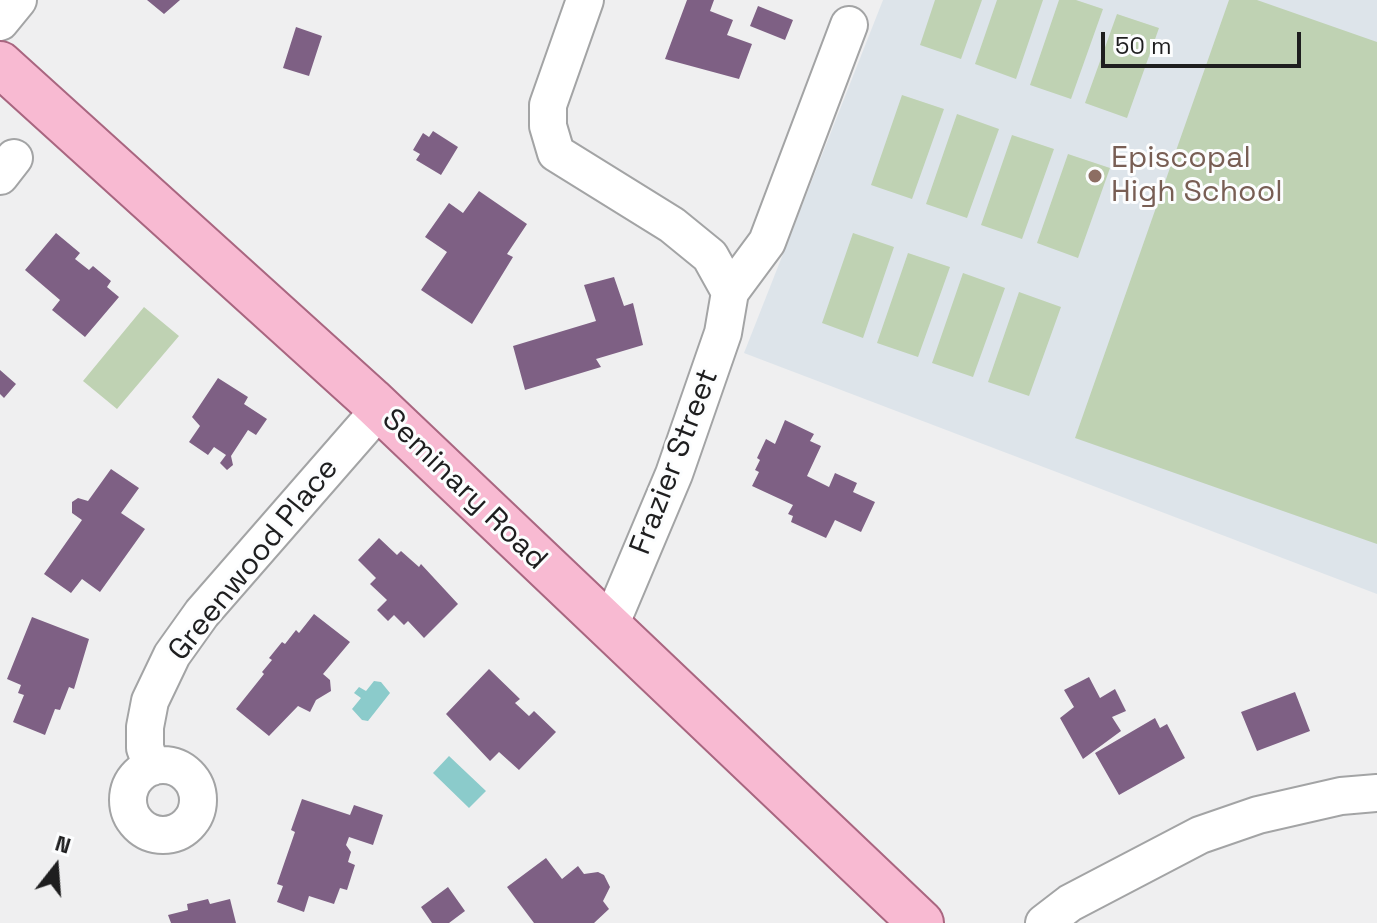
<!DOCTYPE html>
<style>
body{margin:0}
#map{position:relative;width:1377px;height:923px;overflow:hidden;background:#efeff0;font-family:"Space Grotesk",sans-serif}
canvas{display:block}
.north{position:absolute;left:16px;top:827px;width:80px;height:80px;-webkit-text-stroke:6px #fcfdfe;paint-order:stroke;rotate:17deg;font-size:22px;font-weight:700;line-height:32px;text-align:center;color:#1e1e1f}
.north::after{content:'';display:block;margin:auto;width:28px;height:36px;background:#1e1e1f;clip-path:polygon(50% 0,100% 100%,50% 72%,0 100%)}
.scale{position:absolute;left:1101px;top:32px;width:200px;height:36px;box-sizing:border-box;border:4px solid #1e1e1f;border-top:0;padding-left:10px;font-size:24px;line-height:28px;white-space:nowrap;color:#1e1e1f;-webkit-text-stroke:6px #fcfdfe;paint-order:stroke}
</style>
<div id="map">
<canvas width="1377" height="923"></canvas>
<div class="north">N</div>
<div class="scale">50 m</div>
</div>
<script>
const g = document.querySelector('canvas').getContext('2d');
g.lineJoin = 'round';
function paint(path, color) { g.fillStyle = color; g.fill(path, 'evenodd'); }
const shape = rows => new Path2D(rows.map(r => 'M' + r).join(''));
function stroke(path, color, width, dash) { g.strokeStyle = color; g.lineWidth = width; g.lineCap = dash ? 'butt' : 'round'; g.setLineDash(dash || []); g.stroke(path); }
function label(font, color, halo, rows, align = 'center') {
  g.font = font + ' "Space Grotesk",sans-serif'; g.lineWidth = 6; g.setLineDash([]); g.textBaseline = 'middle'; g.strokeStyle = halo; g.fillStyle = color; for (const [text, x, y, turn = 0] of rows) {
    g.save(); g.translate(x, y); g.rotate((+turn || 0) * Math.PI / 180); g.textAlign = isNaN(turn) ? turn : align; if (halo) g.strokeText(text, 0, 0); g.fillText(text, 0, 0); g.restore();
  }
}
paint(shape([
 [883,0,1377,0,1377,594,744,353]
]), '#dde4ea');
paint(shape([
 [935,0,982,0,961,59,920,45],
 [997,0,1043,0,1016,79,975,64],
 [1059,0,1076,0,1103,9,1071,99,1030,85],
 [1229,0,1257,0,1377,42,1377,544,1075,438],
 [1117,14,1159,28,1127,118,1085,103],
 [902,95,944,109,912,199,871,185],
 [957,114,999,129,967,218,926,204],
 [1012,135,1054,149,1022,239,981,225],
 [1068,154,1110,168,1078,258,1037,243],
 [853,233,894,247,863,338,822,323],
 [908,253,950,267,918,357,877,343],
 [963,273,1005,288,973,377,932,363],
 [1019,292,1061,307,1029,396,988,382],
 [144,307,179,336,117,409,83,381]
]), '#bfd2b3');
paint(shape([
 [374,681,381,682,390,693,368,721,362,720,352,709,361,698,354,693,359,687,366,691],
 [449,756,486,791,469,808,433,773]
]), '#8bcbcb');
paint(shape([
 [147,0,180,0,164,14],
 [687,0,714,0,710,11,733,20,727,35,752,44,739,79,665,59],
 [758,6,793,20,785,40,750,26],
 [296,27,322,36,309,76,283,68],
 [433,131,458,147,441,175,416,160,420,154,413,150,423,133,429,137],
 [479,191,527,224,507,254,513,257,472,324,421,290,447,252,425,237,449,203,463,213],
 [56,233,80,253,75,259,89,270,93,266,111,281,107,287,119,297,85,337,52,310,60,300,25,270],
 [614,277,624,306,633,303,643,345,596,359,601,367,525,390,513,346,596,321,584,285],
 [0,370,16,384,4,398,0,394],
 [218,378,248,397,244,404,267,419,256,435,248,430,231,456,233,465,227,470,220,463,226,455,214,447,208,455,189,442,200,426,192,417],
 [785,420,814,434,810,441,821,446,807,476,829,487,835,473,857,483,853,492,875,502,861,532,835,520,826,538,791,522,793,516,788,514,793,505,752,486,759,472,755,470,760,460,757,458,766,439,775,444],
 [111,469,139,488,121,513,145,529,100,592,82,579,71,593,44,574,82,520,72,513,72,502,78,498,88,501],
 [379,538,397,555,401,551,419,567,421,564,458,604,424,638,408,621,404,625,394,615,388,621,377,610,387,600,370,584,376,578,358,560],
 [314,614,350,642,323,674,330,680,331,691,316,700,310,712,298,706,269,736,236,709,264,674,262,672,272,660,269,658,282,642,285,644,296,630,299,633],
 [32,617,89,639,74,689,69,687,60,710,55,709,45,735,13,722,24,695,18,693,21,685,7,679],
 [489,669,520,699,515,703,529,716,534,711,556,732,519,770,499,752,490,761,446,714],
 [1089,677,1100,698,1115,689,1126,711,1112,717,1121,731,1083,759,1060,718,1074,707,1064,690],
 [1295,692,1310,731,1257,751,1241,712],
 [1155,718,1160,728,1167,724,1185,758,1119,795,1095,753],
 [302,799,350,815,354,805,383,815,373,845,349,837,346,845,351,852,348,862,355,865,347,890,340,888,334,904,309,896,304,912,277,902,283,886,277,884,295,832,291,830],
 [546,858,562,879,578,866,584,874,598,872,604,875,610,887,603,901,609,909,594,923,534,923,507,887],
 [448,887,465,911,449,923,432,923,421,907],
 [208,899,210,904,230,899,236,923,171,923,168,915,188,910,187,904]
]), '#7e6084');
const minor = shape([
 [585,0,548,105,548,126,556,153,672,225,710,256,730,292],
 [0,22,18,0],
 [0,176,14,158],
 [609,628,674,474,723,333,730,292,767,242,849,25],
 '128 800a35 35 0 1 1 70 0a35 35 0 1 1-70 0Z',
 [152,767,145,748,145,727,150,701,172,655,202,613,380,409],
 [1044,923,1070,903,1200,835,1258,815,1341,796,1377,793]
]);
const major = shape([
 [0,64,371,400,921,923]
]);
stroke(minor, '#a3a4a5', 40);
stroke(major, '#a96680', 48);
stroke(minor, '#fff', 36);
stroke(major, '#f8bad2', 44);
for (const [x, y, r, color] of [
 [1095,176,8,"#8d6e63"]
]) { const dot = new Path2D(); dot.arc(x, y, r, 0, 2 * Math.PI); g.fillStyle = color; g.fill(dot); stroke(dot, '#fcfdfe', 3); }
label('30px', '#785e54', '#fcfdfe', [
 ["Episcopal",1111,159],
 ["High School",1111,193]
], 'left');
label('30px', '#1e1e1f', '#fcfdfe', [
 ["Frazier Street",675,462,-69],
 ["Seminary Road",464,490,44],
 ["Greenwood Place",254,560,-51]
]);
</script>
